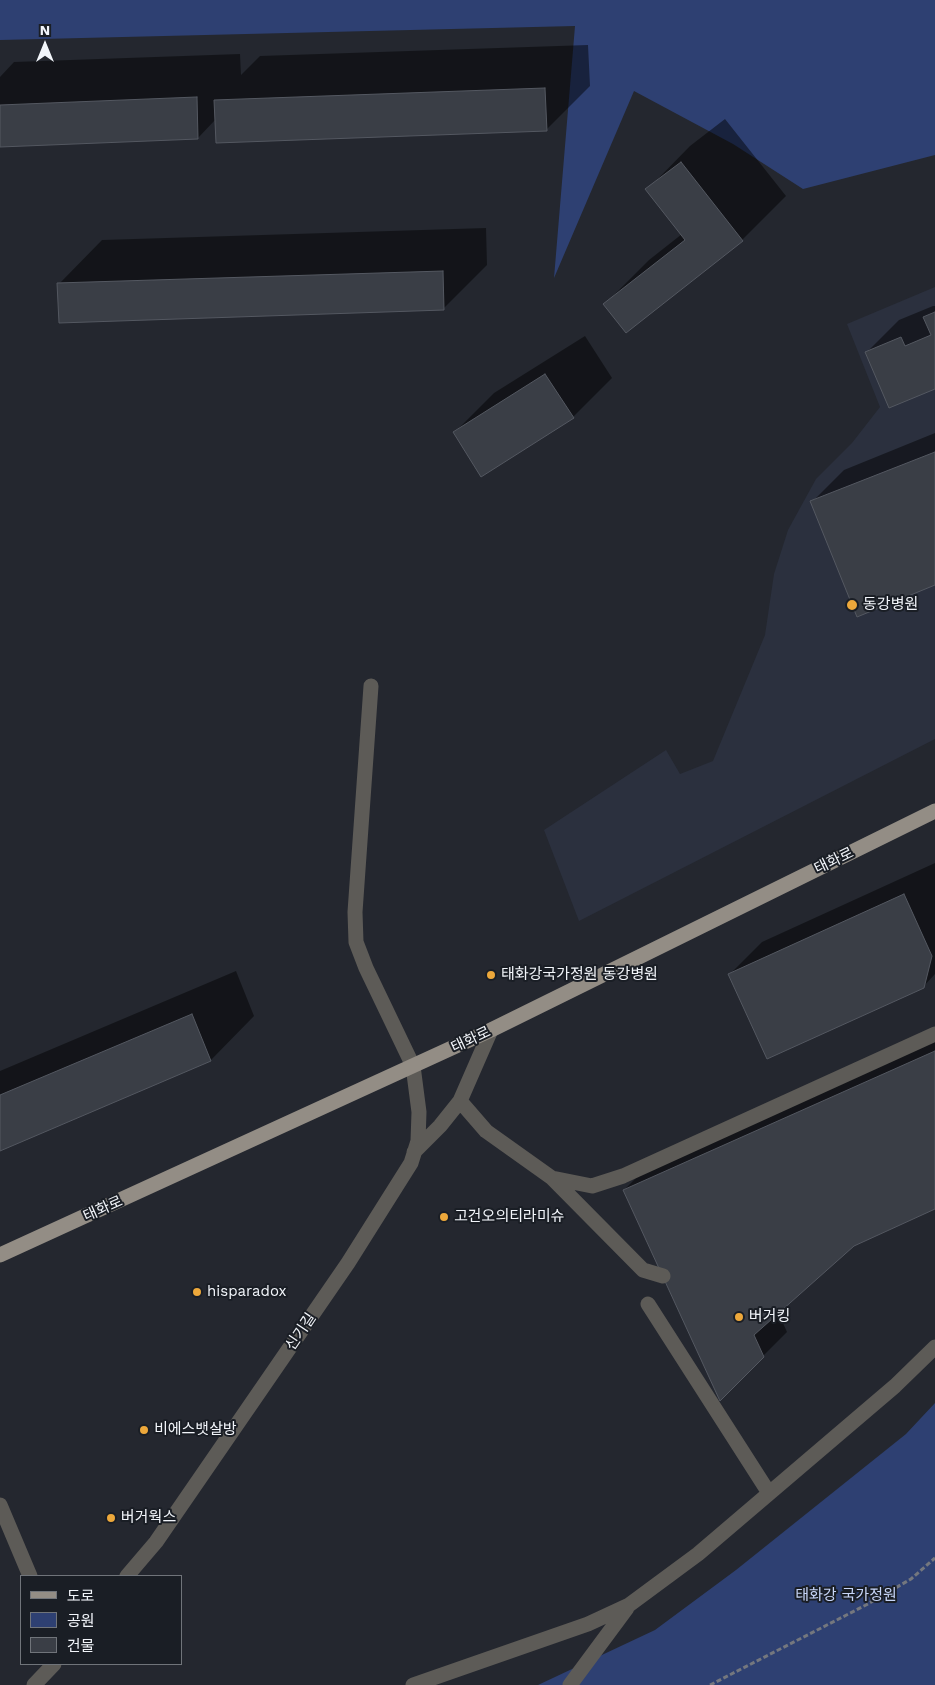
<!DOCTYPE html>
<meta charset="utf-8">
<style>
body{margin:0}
#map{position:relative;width:935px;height:1685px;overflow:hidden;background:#24272f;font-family:"Work Sans","Noto Sans KR",sans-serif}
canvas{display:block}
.legend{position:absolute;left:20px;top:1575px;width:162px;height:90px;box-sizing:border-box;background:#1a1e25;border:1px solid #70747a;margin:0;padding:6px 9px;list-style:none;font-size:15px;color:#f2f5fa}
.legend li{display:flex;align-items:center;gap:10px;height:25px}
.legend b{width:25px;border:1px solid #70747a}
.north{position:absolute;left:20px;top:20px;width:50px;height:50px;-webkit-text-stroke:4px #1a1e25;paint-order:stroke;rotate:0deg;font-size:14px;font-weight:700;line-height:20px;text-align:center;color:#f2f5fa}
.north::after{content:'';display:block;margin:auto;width:18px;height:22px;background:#f2f5fa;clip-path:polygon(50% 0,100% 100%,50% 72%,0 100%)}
</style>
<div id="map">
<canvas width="935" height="1685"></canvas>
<ul class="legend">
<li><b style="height:6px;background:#938d85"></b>도로</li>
<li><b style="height:14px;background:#2e4072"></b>공원</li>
<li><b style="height:14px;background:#3a3e46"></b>건물</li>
</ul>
<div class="north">N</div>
</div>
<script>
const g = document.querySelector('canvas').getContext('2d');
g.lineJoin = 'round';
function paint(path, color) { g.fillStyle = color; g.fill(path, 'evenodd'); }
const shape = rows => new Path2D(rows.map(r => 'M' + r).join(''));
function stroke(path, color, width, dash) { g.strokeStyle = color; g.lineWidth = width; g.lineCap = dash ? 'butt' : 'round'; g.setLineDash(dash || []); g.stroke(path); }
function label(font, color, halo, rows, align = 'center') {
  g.font = font + ' "Work Sans","Noto Sans KR",sans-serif'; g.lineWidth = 4; g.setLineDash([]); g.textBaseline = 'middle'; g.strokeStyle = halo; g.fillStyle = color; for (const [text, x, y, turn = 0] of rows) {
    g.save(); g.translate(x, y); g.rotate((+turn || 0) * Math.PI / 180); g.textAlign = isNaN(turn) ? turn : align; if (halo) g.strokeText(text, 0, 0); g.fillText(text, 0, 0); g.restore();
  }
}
paint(shape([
 [935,287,935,739,579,921,544,830,666,750,680,774,713,761,765,635,774,574,788,530,816,479,852,443,880,407,847,324]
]), '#2b303e');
paint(shape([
 [0,0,935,0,935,155,803,189,733,144,634,91,554,278,575,26,0,40],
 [935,1403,935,1685,538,1685,655,1630,736,1570,906,1434]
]), '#2e4072');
paint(shape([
 [588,45,590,86,546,130,216,119,198,138,0,145,0,77,14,62,240,54,241,75,260,56],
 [725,119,786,196,742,240,605,304,649,260,682,234,647,190,690,146],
 [486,228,487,265,443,309,59,284,102,240],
 [933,306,935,306,935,388,867,352,899,320],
 [585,336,612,378,573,417,454,433,494,393],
 [935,433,935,584,812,502,844,470],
 [935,863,935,974,923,987,730,974,762,942],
 [236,971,254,1016,211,1060,0,1149,0,1071],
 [935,1039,935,1208,853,1245,778,1312,787,1332,720,1399,624,1190,648,1166]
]), '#0007');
const building = shape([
 [545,88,547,131,216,143,214,100,545,88],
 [197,97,198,139,0,147,0,105,197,97],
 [681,162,743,241,626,333,603,304,685,240,645,189,681,162],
 [443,271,444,310,59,323,57,283,443,271],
 [935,312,935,389,889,408,865,352,901,337,905,346,931,335,923,317,935,312],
 [545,374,574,418,481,477,453,432,545,374],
 [935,452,935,585,857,617,810,501,935,452],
 [904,894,932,956,924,988,767,1059,728,974,904,894],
 [192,1014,211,1061,0,1151,0,1095,192,1014],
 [935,1051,935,1209,854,1246,754,1335,764,1357,720,1401,623,1190,935,1051]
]);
paint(building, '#3a3e46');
stroke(building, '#545861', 1);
stroke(shape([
 [710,1685,866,1605,911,1579,935,1558]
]), '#74777e', 3, [5, 2.5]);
stroke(shape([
 [460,1101,486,1131,552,1178,643,1270,663,1276],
 [414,1152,440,1126,460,1101,491,1030],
 [552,1178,592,1186,623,1176,935,1034],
 [648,1304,769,1493],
 [0,1505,30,1576],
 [127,1576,156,1542,348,1263,411,1163,418,1141,419,1112,413,1066,366,968,356,942,355,912,371,686],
 [34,1685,54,1664],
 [413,1685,588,1624,629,1605,698,1554,895,1386,935,1347],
 [570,1685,627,1608]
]), '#5d5b57', 15);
stroke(shape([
 [0,1255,491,1030,935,811]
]), '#938d85', 15);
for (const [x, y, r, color] of [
 [852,605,6,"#eda83b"],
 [491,975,5,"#eda83b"],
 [444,1217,5,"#eda83b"],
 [197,1292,5,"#eda83b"],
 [739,1317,5,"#eda83b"],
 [144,1430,5,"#eda83b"],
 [111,1518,5,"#eda83b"]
]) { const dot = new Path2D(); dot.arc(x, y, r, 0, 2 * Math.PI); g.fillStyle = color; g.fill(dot); stroke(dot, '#1a1e25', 2); }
label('15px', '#f2f5fa', '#1a1e25', [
 ["동강병원",863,605],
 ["태화강국가정원 동강병원",501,975],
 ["고건오의티라미슈",454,1217],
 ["hisparadox",207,1292],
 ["버거킹",749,1317],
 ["비에스뱃살방",154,1430],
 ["버거웍스",121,1518]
], 'left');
label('15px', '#f2f5fa', '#1a1e25', [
 ["태화로",834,861,-26],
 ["태화로",471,1040,-25],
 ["태화로",103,1209,-24],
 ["신기길",301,1332,-56]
]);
label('15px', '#c7d5f8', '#1a1e25', [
 ["태화강 국가정원",846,1596]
]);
</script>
